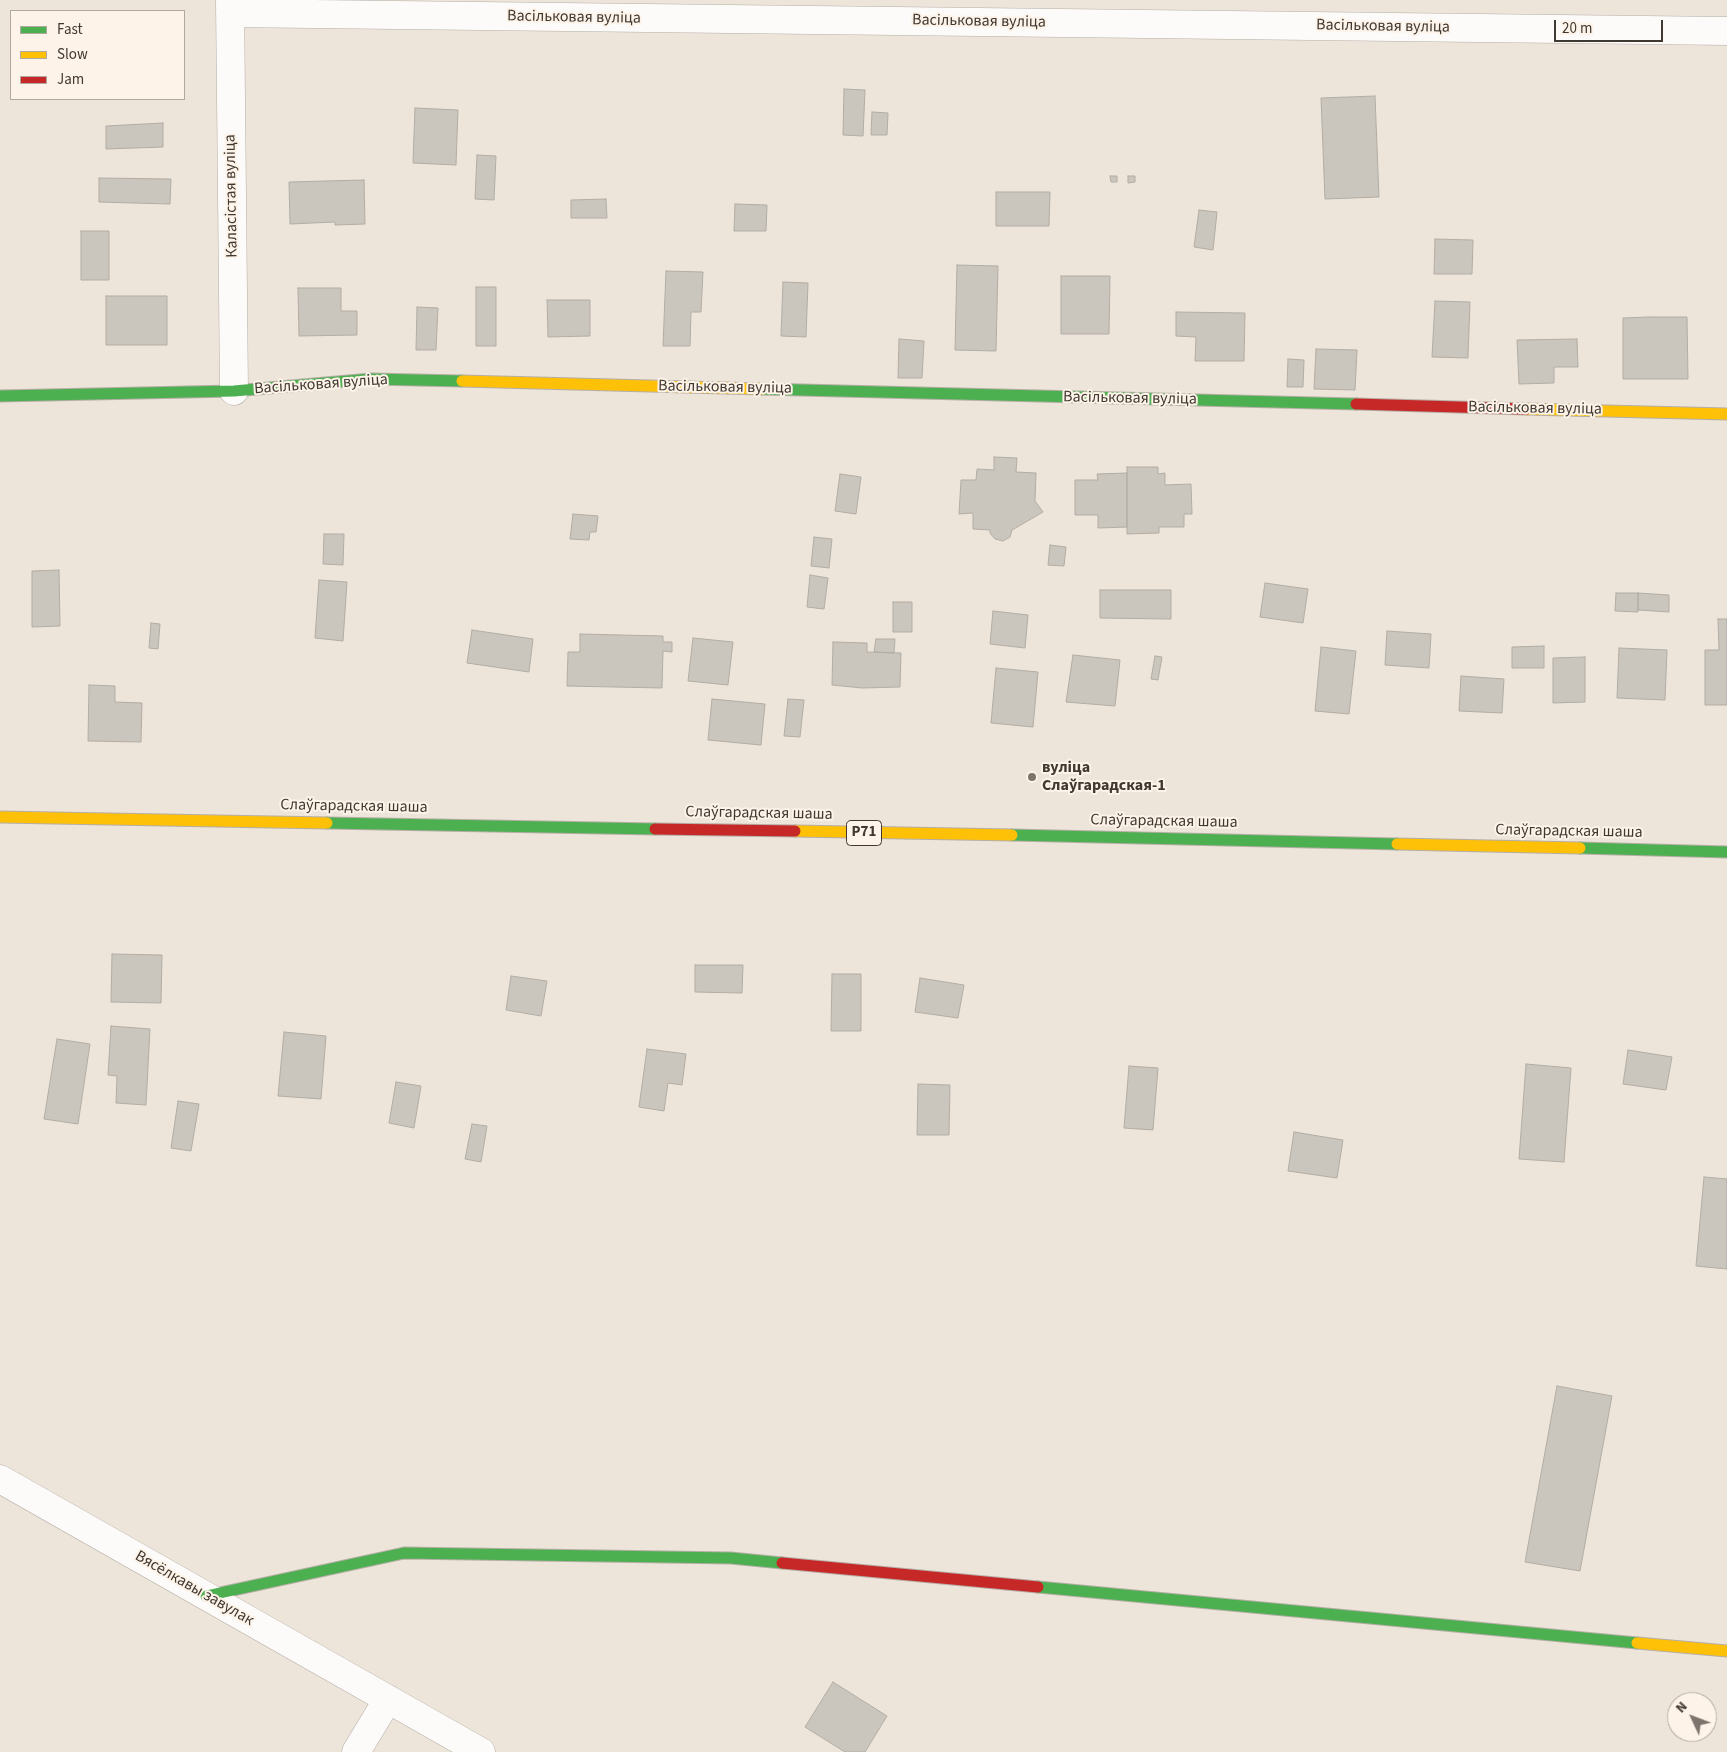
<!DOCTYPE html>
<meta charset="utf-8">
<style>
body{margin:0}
#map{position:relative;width:1727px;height:1752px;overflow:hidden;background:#ede4da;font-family:"Source Sans 3",sans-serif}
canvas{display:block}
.legend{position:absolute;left:10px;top:10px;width:175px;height:90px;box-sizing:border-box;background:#fdf3e8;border:1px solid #b1a99f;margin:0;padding:6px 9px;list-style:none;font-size:15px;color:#403932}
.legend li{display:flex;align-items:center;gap:10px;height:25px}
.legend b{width:25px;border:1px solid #b1a99f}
.north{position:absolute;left:1667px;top:1692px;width:50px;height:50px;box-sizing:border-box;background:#fdf3e8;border:1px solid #b1a99f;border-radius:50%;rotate:313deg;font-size:14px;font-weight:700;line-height:20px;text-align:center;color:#403932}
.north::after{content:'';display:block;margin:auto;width:18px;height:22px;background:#7d756d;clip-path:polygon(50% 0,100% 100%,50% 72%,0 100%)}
.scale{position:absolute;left:1554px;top:20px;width:109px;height:22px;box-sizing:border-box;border:2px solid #403932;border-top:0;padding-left:6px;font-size:15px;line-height:18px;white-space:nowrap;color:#403932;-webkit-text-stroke:4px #fdf3e8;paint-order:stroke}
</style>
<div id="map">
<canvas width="1727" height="1752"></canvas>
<ul class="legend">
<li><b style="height:6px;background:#4caf50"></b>Fast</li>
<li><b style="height:6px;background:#ffc107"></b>Slow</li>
<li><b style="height:6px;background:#c62828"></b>Jam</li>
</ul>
<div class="north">N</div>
<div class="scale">20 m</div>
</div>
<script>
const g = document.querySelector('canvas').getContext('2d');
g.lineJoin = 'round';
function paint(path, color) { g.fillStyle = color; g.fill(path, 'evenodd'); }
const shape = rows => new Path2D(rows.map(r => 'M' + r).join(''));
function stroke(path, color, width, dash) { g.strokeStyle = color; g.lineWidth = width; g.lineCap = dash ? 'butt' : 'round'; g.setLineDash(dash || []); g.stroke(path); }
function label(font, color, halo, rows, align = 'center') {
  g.font = font + ' "Source Sans 3",sans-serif'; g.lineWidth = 4; g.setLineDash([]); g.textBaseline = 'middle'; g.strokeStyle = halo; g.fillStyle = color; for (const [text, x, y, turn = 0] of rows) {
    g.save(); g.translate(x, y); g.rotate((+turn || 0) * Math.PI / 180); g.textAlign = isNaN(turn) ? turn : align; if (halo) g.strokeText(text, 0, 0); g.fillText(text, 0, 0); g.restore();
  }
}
const building = shape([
 [844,89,865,90,863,136,843,135,844,89],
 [1375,96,1379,197,1325,199,1321,98,1375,96],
 [415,108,458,110,456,165,413,163,415,108],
 [872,112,888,113,887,135,871,135,872,112],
 [163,123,163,147,106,149,106,126,163,123],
 [477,155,496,156,494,200,475,199,477,155],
 [1110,176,1117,176,1117,182,1111,182,1110,176],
 [1128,176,1135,176,1135,182,1128,183,1128,176],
 [99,178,171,179,170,204,99,202,99,178],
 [364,180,365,224,335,225,335,222,290,224,289,182,364,180],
 [996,192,1050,192,1049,226,996,226,996,192],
 [606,199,607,218,571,218,571,200,606,199],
 [735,204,767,205,766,231,734,231,735,204],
 [1199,210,1217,212,1213,250,1194,247,1199,210],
 [81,231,109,231,109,280,81,280,81,231],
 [1435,239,1473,240,1472,274,1434,274,1435,239],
 [957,265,998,266,996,351,955,350,957,265],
 [666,271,703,272,701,312,691,312,690,346,663,346,666,271],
 [1061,276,1110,276,1109,334,1061,334,1061,276],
 [783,282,808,283,806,337,781,336,783,282],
 [476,287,496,287,496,346,476,346,476,287],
 [298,288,341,288,341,311,357,311,357,335,299,336,298,288],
 [106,296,167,296,167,345,106,345,106,296],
 [547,300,590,300,590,336,548,337,547,300],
 [1435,301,1470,302,1468,358,1432,357,1435,301],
 [417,307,438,308,436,350,416,350,417,307],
 [1176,312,1245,313,1244,361,1195,361,1196,337,1176,336,1176,312],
 [1649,317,1687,317,1688,379,1623,379,1623,318,1649,317],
 [899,339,924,341,922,378,898,378,899,339],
 [1577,339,1578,367,1554,367,1554,383,1519,384,1517,340,1577,339],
 [1316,349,1357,350,1355,390,1314,389,1316,349],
 [1288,359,1304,360,1303,387,1287,387,1288,359],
 [994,457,1017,458,1016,472,1036,473,1035,501,1043,512,1012,530,1010,537,1003,541,995,539,990,533,990,530,973,529,973,513,959,514,961,480,976,480,977,469,994,470,994,457],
 [1127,467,1158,467,1158,474,1165,473,1165,485,1191,484,1192,514,1184,514,1184,527,1159,527,1159,533,1127,534,1127,467],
 [1127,473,1127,527,1098,528,1098,515,1075,515,1075,480,1098,480,1097,474,1127,473],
 [840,474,861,477,856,514,835,511,840,474],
 [573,514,598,516,596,532,590,532,589,540,570,539,573,514],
 [324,534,344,534,343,565,323,564,324,534],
 [814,537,832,539,829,568,811,566,814,537],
 [1050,545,1066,547,1064,566,1048,565,1050,545],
 [59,570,60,626,32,627,32,571,59,570],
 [810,575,828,578,824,609,807,607,810,575],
 [319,580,347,582,343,641,315,638,319,580],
 [1265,583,1308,589,1303,623,1260,617,1265,583],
 [1100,590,1171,590,1171,619,1100,618,1100,590],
 [1616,593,1638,593,1638,612,1615,611,1616,593],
 [1638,593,1669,595,1669,612,1638,610,1638,593],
 [893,602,912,602,912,632,893,632,893,602],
 [993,611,1028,615,1025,648,990,644,993,611],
 [1718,619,1727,619,1727,705,1705,705,1705,650,1719,650,1718,619],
 [151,623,160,624,158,649,149,648,151,623],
 [472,630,533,639,529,672,467,663,472,630],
 [1387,631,1431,634,1429,668,1385,665,1387,631],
 [580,634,663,636,663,642,672,642,672,652,663,651,662,688,567,686,568,652,580,652,580,634],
 [693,638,733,642,728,685,688,681,693,638],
 [876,639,895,639,894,653,874,652,876,639],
 [833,642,867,643,867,652,901,653,900,687,862,688,832,685,833,642],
 [1544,646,1544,668,1512,668,1512,647,1544,646],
 [1321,647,1356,651,1349,714,1315,711,1321,647],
 [1619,648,1667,650,1665,700,1617,698,1619,648],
 [1073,655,1120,660,1115,706,1066,702,1073,655],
 [1155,656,1162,657,1158,680,1151,679,1155,656],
 [1585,657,1585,702,1553,703,1553,658,1585,657],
 [996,668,1038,672,1033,727,991,723,996,668],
 [1461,676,1504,679,1502,713,1459,711,1461,676],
 [89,685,115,686,115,702,142,703,141,742,88,741,89,685],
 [712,699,765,704,761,745,708,740,712,699],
 [788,699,804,700,800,737,784,736,788,699],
 [112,954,162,955,161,1003,111,1002,112,954],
 [695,965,743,965,742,993,695,992,695,965],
 [832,974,861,974,861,1031,831,1031,832,974],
 [511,976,547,981,541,1016,506,1010,511,976],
 [920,978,964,985,958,1018,915,1012,920,978],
 [111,1026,150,1029,146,1105,116,1103,117,1076,108,1075,111,1026],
 [284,1032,326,1036,321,1099,278,1096,284,1032],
 [57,1039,90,1044,78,1124,44,1119,57,1039],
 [647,1049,686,1054,682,1085,668,1083,664,1111,639,1107,647,1049],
 [1628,1050,1672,1057,1666,1090,1623,1084,1628,1050],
 [1526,1064,1571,1068,1564,1162,1519,1159,1526,1064],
 [1129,1066,1158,1068,1153,1130,1124,1128,1129,1066],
 [396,1082,421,1086,414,1128,389,1123,396,1082],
 [918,1084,950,1085,949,1135,917,1135,918,1084],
 [178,1101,199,1104,191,1151,171,1148,178,1101],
 [472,1124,487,1126,481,1162,465,1159,472,1124],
 [1294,1132,1343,1140,1337,1178,1288,1171,1294,1132],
 [1704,1177,1727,1179,1727,1269,1696,1266,1704,1177],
 [1557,1386,1612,1396,1580,1571,1525,1562,1557,1386],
 [833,1682,887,1716,865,1752,845,1752,805,1727,833,1682]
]);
paint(building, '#cbc6bd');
stroke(building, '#b2ada4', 1);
const street = shape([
 [230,0,234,391],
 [230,13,1727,31],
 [0,1479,481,1752],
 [356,1752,388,1699]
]);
const fast = shape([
 [762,389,1356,404],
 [0,396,234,391,371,379,462,381],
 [327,823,655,829],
 [1012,835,1397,844],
 [1580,848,1727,852],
 [1038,1587,1637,1643],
 [206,1596,404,1553,731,1558,782,1563]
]);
const slow = shape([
 [462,381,762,389],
 [1526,409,1727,414],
 [0,817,327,823],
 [795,831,1012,835],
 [1397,844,1580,848],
 [1637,1643,1727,1651]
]);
const jam = shape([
 [1356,404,1526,409],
 [655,829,795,831],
 [782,1563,1038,1587]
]);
stroke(street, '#b5aea6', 29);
stroke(fast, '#b5aea6', 13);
stroke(slow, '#b5aea6', 13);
stroke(jam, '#b5aea6', 13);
stroke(street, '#fcfbf9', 28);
stroke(fast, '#4caf50', 11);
stroke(slow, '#ffc107', 11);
stroke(jam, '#c62828', 11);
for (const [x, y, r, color] of [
 [1032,777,5,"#7d756d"]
]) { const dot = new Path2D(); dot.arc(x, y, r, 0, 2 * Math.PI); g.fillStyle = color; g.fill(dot); stroke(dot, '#fdf3e8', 2); }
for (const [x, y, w] of [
 [864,833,35]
]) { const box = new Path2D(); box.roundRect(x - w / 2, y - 12.5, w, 25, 4); g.fillStyle = '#fdf3e8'; g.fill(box); stroke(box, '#403932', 1); }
label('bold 15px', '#403932', null, [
 ["Р71",864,833]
]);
label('16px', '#403932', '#fdf3e8', [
 ["Васільковая вуліца",574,18,1],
 ["Васільковая вуліца",979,22,1],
 ["Васільковая вуліца",1383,27,1],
 ["Каласістая вуліца",232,196,-91],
 ["Васільковая вуліца",321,385,-4],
 ["Васільковая вуліца",725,388,1],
 ["Васільковая вуліца",1130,399,1],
 ["Васільковая вуліца",1535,409,1],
 ["Слаўгарадская шаша",354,807,1],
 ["Слаўгарадская шаша",759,814,1],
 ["Слаўгарадская шаша",1164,822,1],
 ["Слаўгарадская шаша",1569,832,1],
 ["Вясёлкавы завулак",194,1589,30]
]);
label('bold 16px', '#403932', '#fdf3e8', [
 ["вуліца",1042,768],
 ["Слаўгарадская-1",1042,786]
], 'left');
</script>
